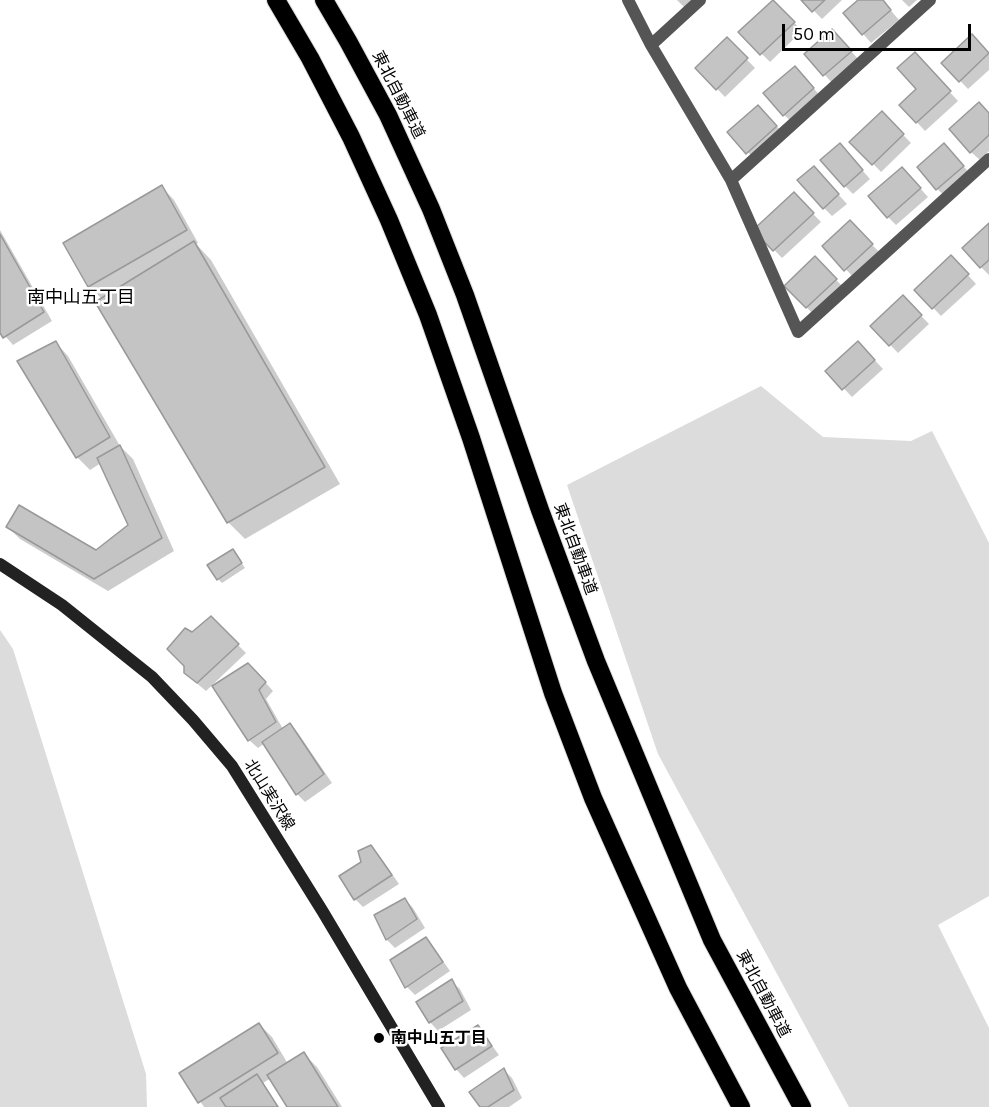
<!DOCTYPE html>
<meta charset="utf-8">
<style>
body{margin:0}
#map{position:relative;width:989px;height:1107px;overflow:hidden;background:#fff;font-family:Karla,sans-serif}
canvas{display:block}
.scale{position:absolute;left:782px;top:24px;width:189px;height:27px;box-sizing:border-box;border:3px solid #000;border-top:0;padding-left:8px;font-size:18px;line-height:21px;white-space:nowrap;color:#000;-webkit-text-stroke:4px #fff;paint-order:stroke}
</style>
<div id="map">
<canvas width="989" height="1107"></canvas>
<div class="scale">50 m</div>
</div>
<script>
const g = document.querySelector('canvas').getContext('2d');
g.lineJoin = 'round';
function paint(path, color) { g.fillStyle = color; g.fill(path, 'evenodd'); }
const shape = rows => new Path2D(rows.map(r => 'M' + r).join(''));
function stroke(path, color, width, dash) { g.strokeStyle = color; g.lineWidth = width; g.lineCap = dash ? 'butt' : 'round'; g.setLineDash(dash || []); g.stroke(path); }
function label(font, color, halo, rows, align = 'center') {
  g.font = font + ' Karla,"Noto Sans JP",sans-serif'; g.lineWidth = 5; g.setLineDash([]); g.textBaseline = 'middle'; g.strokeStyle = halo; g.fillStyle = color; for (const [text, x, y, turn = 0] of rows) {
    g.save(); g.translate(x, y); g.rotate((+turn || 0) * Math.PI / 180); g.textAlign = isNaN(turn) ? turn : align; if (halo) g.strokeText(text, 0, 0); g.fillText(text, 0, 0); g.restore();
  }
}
paint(shape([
 [761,386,823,437,911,441,932,431,989,543,989,896,938,925,989,1028,989,1107,849,1107,658,754,567,485],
 [0,630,13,649,146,1074,147,1107,0,1107]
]), '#dcdcdc');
paint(shape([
 [677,0,701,0,688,11],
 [803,0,842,0,822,19],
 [860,0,882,0,899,20,871,43,845,13],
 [902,0,917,0,909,7],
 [774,1,802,31,770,62,741,33],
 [972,36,989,54,989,70,968,89,943,63],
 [727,39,755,68,725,97,697,68],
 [840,39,859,60,833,84,806,54],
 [923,63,958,101,925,131,901,105,919,90],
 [803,76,822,98,793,123,784,115],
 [882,113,911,143,881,172,852,142],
 [766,115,785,135,756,161,729,132],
 [989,115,989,151,980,160,971,152],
 [848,154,870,179,853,194,845,186],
 [953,154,971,175,946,197,937,189],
 [822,176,847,204,832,216,824,208],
 [910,177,928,197,896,225,888,217],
 [162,187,174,200,198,243,196,244,211,260,340,484,245,539,228,522,102,299,89,286],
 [794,194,821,222,782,258,755,230],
 [850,222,880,253,854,278,824,246],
 [989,226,989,275,981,267],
 [0,230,52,321,13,345,0,330],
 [815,258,844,288,815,316,786,286],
 [959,265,976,284,941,316,916,290],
 [903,297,929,324,898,353,872,326],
 [56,343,68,356,120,446,133,459,174,551,108,591,20,539,8,527,97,552,130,525,101,463,90,470,77,457],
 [867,352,883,369,852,397,827,371],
 [236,555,245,568,222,583,218,579],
 [211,618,246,653,206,691,194,681,192,634],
 [257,673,273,691,266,699,283,729,290,725,298,733,332,783,305,802,297,794,265,743,258,748,249,740],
 [370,846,379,855,399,884,363,907,355,899,363,863],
 [405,899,413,908,425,928,395,948,387,940,376,916],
 [426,939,434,948,450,971,415,995,407,987,392,961],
 [451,981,460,989,471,1010,438,1031,430,1022],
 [259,1024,272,1037,288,1064,304,1054,317,1067,342,1107,288,1107,271,1078,263,1083,279,1107,204,1107,181,1073],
 [478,1027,499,1055,464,1078,456,1069],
 [504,1070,512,1078,522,1098,509,1107,482,1107]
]), '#0003');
const building = shape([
 [773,0,795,22,760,55,738,32,773,0],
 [801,0,825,0,812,12,801,0],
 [858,0,883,0,891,10,862,35,843,13,858,0],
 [832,29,852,51,823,76,804,54,832,29],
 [972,34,989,53,959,82,941,63,972,34],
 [727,37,748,58,716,90,695,68,727,37],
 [915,52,951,91,916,123,899,105,916,89,897,68,915,52],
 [795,66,814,88,783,116,763,93,795,66],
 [979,102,989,113,989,135,970,153,949,129,979,102],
 [758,105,777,126,746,154,727,132,758,105],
 [882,111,904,134,872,165,849,142,882,111],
 [840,143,863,170,844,187,820,160,840,143],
 [944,143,964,166,936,190,917,167,944,143],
 [814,166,839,194,823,209,797,180,814,166],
 [902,167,921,188,887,218,868,196,902,167],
 [162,185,187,230,88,287,63,243,162,185],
 [794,192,814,213,773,251,753,230,794,192],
 [850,220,873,244,844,271,822,246,850,220],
 [989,223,989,260,980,268,962,248,989,223],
 [0,234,44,312,3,338,0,333,0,234],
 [194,241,325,467,227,523,95,302,194,241],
 [951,255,969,274,932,309,914,290,951,255],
 [815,256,837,279,806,308,784,286,815,256],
 [903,295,922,315,889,346,870,326,903,295],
 [56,341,110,437,76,458,17,361,56,341],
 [858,341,875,360,842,390,825,371,858,341],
 [120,445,162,538,94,579,6,527,19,505,96,550,128,525,97,458,120,445],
 [233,549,242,563,217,580,207,565,233,549],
 [211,616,239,644,197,683,184,673,184,666,167,649,185,628,192,632,211,616],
 [248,663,266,682,259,690,276,722,248,741,212,686,248,663],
 [290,723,324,774,296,795,262,742,290,723],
 [371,845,392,875,354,900,339,876,361,862,358,851,371,845],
 [405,898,417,919,386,940,374,915,405,898],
 [426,937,443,962,405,988,390,960,426,937],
 [452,979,463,1001,429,1023,416,1002,452,979],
 [259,1023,278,1053,198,1103,179,1073,259,1023],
 [478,1025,492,1046,455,1070,441,1048,478,1025],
 [304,1052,338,1107,287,1107,267,1075,304,1052],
 [504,1068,514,1090,488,1107,480,1107,469,1092,504,1068],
 [257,1074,278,1107,226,1107,220,1098,257,1074]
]);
paint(building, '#c4c4c4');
stroke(building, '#999', 1.5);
const highway = shape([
 [276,0,310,58,351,137,389,220,428,315,471,438,553,693,593,798,678,988,741,1107],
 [324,0,348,41,388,115,431,209,465,295,540,510,596,661,712,940,802,1107]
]);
stroke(highway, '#dbdbdb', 20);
stroke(shape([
 [628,0,651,45,731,180,798,332,989,159],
 [651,45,700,0],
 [731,180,930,0]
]), '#555', 12);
stroke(shape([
 [0,564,62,605,152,677,193,720,232,766,323,912,439,1107]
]), '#222', 12);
stroke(highway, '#000', 18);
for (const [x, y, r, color] of [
 [379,1038,6,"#000"]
]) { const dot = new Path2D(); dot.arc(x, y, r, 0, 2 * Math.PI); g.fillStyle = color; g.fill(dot); stroke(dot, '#fff', 2); }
label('16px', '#000', '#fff', [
 ["東北自動車道",398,95,63],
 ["東北自動車道",575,549,70],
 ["北山実沢線",269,795,58],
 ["東北自動車道",763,994,62]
]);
label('bold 16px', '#000', '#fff', [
 ["南中山五丁目",391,1038]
], 'left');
label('18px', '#000', '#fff', [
 ["南中山五丁目",81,298]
]);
</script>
